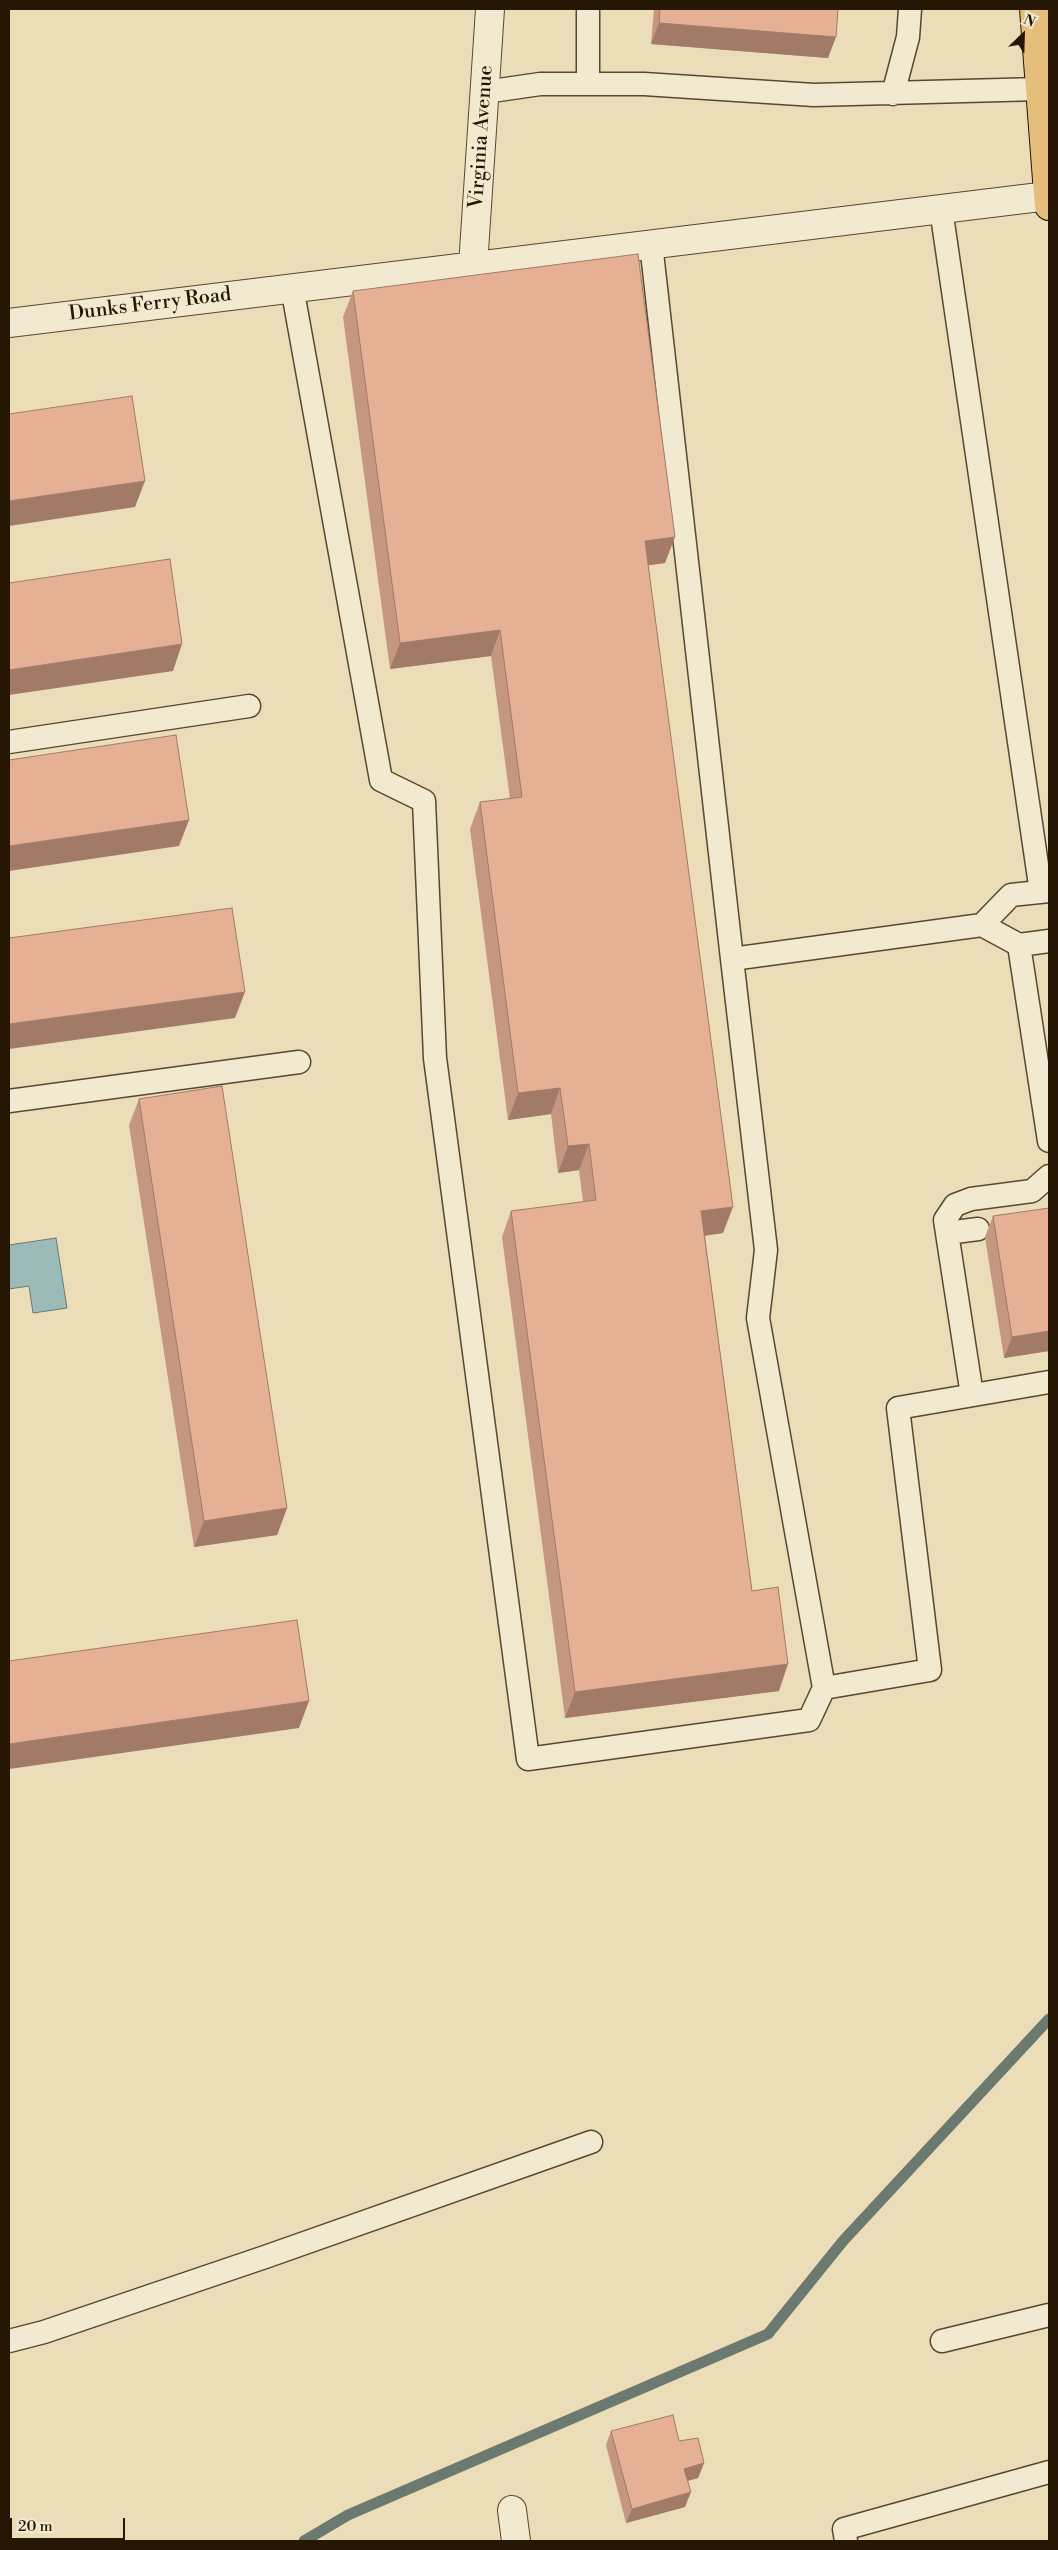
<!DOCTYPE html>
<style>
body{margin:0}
#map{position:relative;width:1058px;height:2550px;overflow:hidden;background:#ebddb8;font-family:"Libre Bodoni",serif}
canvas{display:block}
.frame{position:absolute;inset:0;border:10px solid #261705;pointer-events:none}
.north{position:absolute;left:998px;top:10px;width:50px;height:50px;-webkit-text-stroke:4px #f2e9d1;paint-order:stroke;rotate:24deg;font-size:14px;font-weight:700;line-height:20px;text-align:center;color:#261705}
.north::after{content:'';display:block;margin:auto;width:18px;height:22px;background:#261705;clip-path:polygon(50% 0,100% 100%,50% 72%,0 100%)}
.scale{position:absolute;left:10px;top:2518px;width:115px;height:22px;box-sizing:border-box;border:2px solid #261705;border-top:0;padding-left:6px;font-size:15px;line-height:18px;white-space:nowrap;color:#261705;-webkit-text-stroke:4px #f2e9d1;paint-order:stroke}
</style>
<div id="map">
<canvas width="1058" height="2550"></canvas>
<div class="frame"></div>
<div class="north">N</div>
<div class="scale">20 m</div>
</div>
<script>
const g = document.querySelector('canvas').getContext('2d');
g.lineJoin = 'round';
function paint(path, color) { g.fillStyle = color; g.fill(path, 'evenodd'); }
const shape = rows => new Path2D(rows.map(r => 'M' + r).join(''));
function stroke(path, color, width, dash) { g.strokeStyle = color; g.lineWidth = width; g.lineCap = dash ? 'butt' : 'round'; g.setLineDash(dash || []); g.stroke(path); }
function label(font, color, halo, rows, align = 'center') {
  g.font = font + ' "Libre Bodoni",serif'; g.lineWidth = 4; g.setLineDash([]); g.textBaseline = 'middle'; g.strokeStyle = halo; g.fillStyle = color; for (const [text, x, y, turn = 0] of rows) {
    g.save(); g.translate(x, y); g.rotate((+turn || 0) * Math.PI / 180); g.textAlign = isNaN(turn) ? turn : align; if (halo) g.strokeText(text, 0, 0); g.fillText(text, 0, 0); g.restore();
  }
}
const water = shape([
 [56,1238,67,1308,33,1313,29,1286,9,1289,9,1245,56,1238]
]);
paint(water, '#9bbab8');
stroke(water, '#6c7970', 1);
stroke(shape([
 [304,2541,348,2515,768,2334,843,2241,1049,2019]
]), '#6c7970', 11);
const service = shape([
 [588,9,588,84],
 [485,92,540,84,644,84,814,95,1039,89],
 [893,94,908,37,910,9],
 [941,209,1041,892],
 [651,244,732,959,982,925,1019,945,1049,941],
 [292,287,381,780,424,801,435,1058,528,1759,809,1720,824,1688],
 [9,742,249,706],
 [982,925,1011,895,1049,891],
 [1019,945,1049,1141],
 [732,959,766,1250,758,1318,824,1688,930,1670,898,1408,1049,1382],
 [9,1101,299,1062],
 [947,1233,978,1229],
 [972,1395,945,1220,955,1205,971,1199,1032,1191,1049,1176],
 [9,2341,44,2332,265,2257,591,2142],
 [942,2341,1049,2315],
 [846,2541,844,2529,1049,2472]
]);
const minor = shape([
 [473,266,490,9],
 [9,323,1048,196],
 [512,2510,516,2541]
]);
const primary = shape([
 [1034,9,1049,206]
]);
stroke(service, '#574832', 25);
stroke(minor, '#574832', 30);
stroke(primary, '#261705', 30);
stroke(service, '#f2e9d1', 22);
stroke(minor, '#f2e9d1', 28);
stroke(primary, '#e6be7c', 28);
paint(shape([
 [654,9,838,9,828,58,651,44],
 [353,291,665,563,648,565,723,1233,705,1236,752,1591,779,1691,565,1718,502,1237,511,1211,583,1202,579,1170,558,1173,551,1114,508,1120,470,829,480,802,510,799,491,656,390,669,343,317],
 [139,1099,287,1508,277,1535,194,1547,129,1125],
 [1049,1208,1049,1351,1004,1358,985,1237,993,1216],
 [611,2431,704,2463,698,2478,688,2481,685,2507,626,2523,606,2445]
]), '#c6977f');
paint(shape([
 [659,23,836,37,828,58,651,44],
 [145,481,135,507,9,526,9,501],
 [675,537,665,563,635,567,645,541],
 [500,630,491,656,390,669,400,643],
 [182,644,173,671,9,695,9,670],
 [189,820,179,846,9,871,9,846],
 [245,992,235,1018,9,1049,9,1024],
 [560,1088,551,1114,508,1120,518,1093],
 [589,1144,579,1170,558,1173,568,1146],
 [733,1207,723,1233,692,1237,701,1211],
 [1049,1331,1049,1351,1004,1358,1012,1337],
 [287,1508,277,1535,194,1547,204,1521],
 [788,1664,779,1691,565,1718,575,1692],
 [309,1701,299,1728,9,1769,9,1744],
 [704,2463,698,2478,679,2483,684,2469],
 [691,2492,685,2507,626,2523,632,2509]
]), '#a17b68');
const building = shape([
 [660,9,838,9,836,37,659,23,660,9],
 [638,254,675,537,645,541,733,1207,701,1211,752,1591,778,1587,788,1664,575,1692,511,1211,596,1200,589,1144,568,1146,560,1088,518,1093,480,802,522,797,500,630,400,643,353,291,638,254],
 [132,396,145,481,9,501,9,414,132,396],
 [170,559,182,644,9,670,9,583,170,559],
 [176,735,189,820,9,846,9,760,176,735],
 [232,908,245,992,9,1024,9,938,232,908],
 [222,1086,287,1508,204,1521,139,1099,222,1086],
 [1049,1208,1049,1331,1012,1337,993,1216,1049,1208],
 [297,1620,309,1701,9,1744,9,1661,297,1620],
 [673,2415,679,2441,698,2438,704,2463,684,2469,691,2492,632,2509,611,2431,673,2415]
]);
paint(building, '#e6b094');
stroke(building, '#a17b68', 1);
label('20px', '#261705', '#f2e9d1', [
 ["Virginia Avenue",482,137,-86],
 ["Dunks Ferry Road",150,305,-7]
]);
</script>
